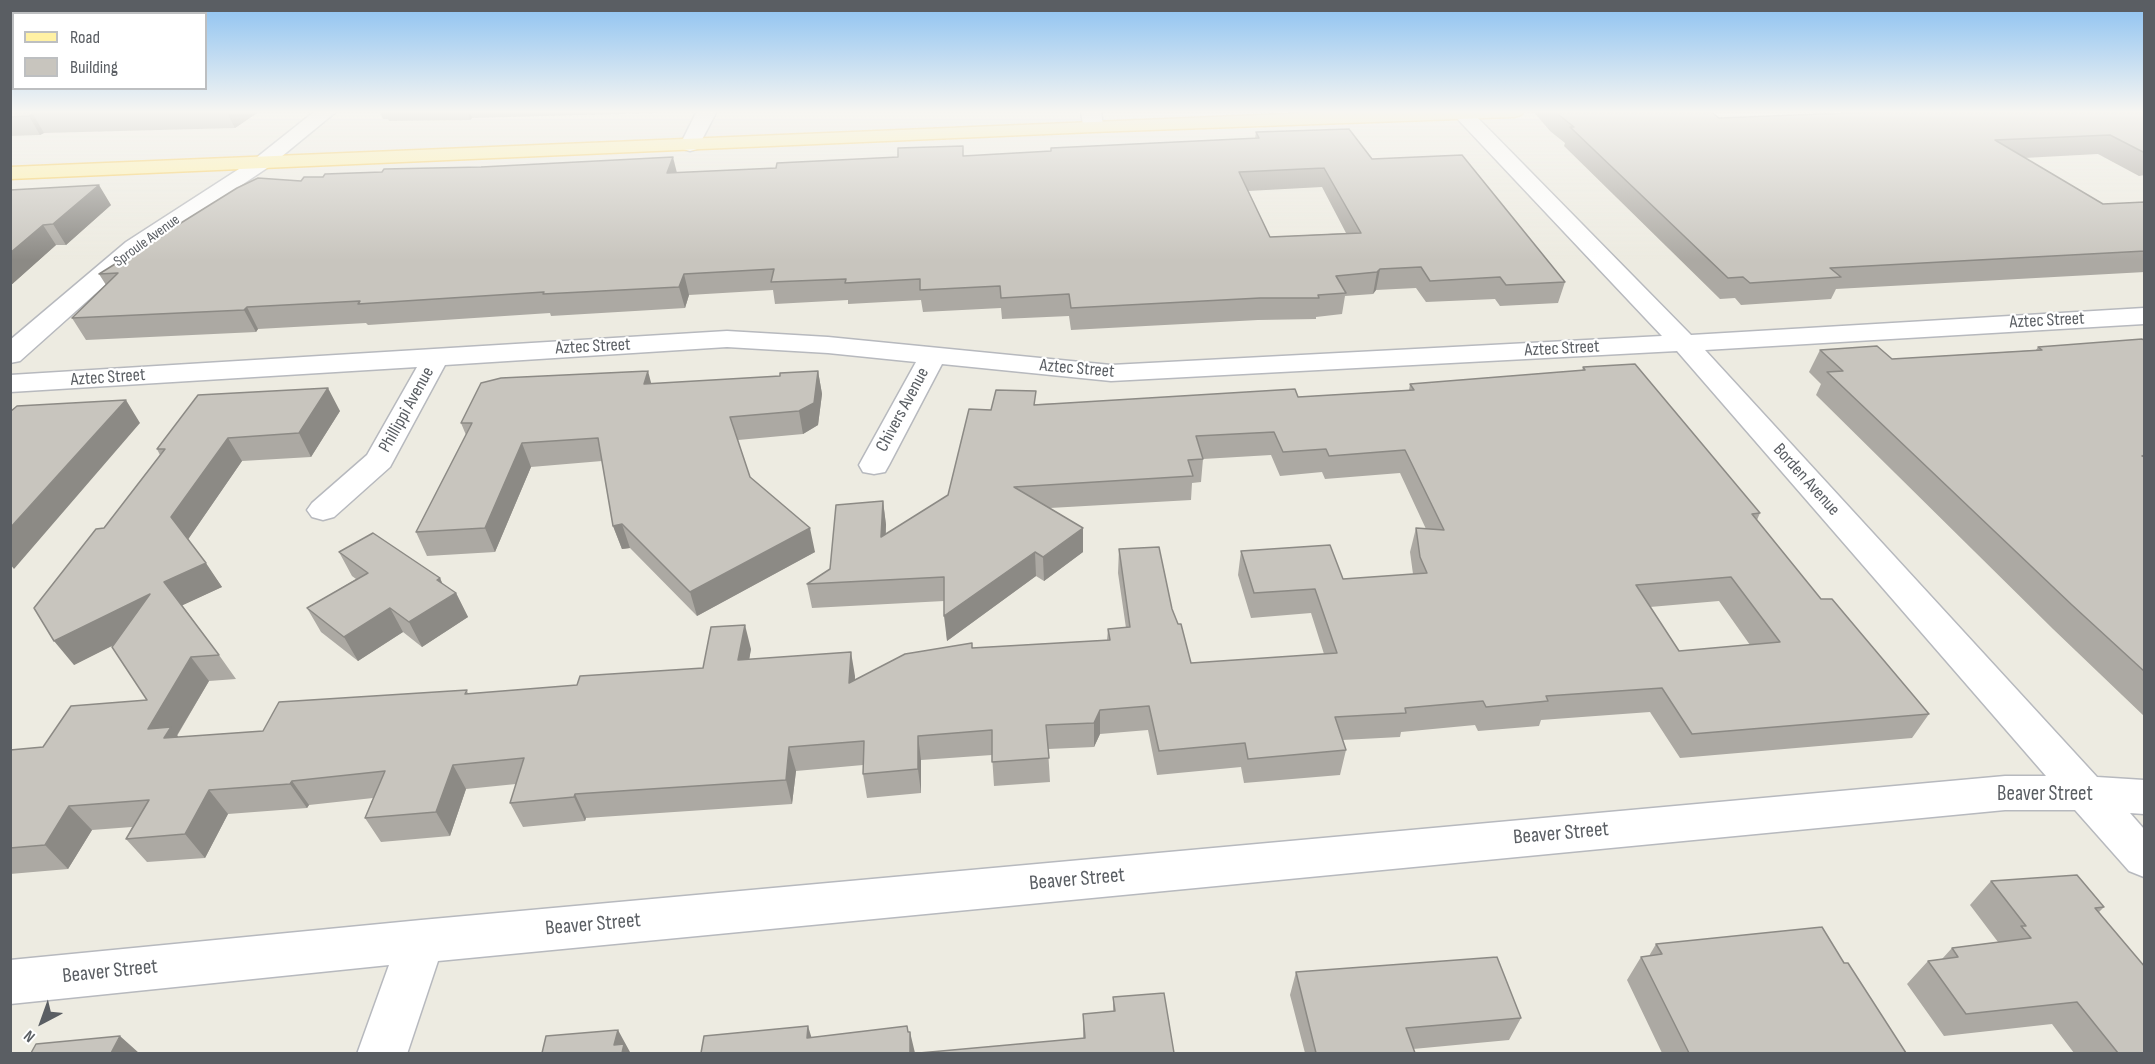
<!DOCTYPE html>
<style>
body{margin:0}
#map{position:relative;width:2155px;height:1064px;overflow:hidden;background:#edebe1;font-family:"Sofia Sans Condensed",sans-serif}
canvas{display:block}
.frame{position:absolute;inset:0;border:12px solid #5a5e63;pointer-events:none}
.legend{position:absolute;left:12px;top:12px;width:195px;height:78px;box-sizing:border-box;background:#fff;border:2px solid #bdbfc1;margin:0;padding:8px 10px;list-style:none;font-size:18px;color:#5a5e63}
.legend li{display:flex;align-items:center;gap:12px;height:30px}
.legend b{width:30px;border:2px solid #bdbfc1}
.north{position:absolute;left:12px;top:992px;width:60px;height:60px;-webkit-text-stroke:4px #fff;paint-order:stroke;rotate:221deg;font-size:16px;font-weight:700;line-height:24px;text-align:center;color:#5a5e63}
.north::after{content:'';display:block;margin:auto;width:21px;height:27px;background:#5a5e63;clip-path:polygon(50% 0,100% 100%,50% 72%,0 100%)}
</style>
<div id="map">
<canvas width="2155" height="1064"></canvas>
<div class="frame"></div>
<ul class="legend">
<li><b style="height:8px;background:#fff1a4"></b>Road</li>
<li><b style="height:16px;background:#c8c5be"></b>Building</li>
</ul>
<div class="north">N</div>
</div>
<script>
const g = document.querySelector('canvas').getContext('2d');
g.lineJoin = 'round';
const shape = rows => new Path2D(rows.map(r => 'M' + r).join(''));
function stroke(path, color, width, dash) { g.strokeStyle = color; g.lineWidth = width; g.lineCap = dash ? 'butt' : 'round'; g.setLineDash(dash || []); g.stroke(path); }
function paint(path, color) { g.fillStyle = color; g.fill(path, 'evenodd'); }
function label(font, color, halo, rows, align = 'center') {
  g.font = font + ' "Sofia Sans Condensed",sans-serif'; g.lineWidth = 4.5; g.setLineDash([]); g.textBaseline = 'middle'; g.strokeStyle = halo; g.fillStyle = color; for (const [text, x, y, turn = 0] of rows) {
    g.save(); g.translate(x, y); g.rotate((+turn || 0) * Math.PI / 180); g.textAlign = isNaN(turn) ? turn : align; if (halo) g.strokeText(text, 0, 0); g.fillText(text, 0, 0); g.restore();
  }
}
const minor = shape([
 [315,111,337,111,270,166,142,252,20,361,10,363,10,340,126,242,256,158,315,111],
 [697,111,717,111,697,149,690,151,683,149,680,145,697,111],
 [1081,111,1101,111,1103,126,1100,130,1086,130,1083,126,1081,111],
 [1450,111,1471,111,1691,335,2144,308,2144,324,1705,350,2097,777,2144,780,2144,814,2130,813,2144,829,2144,877,2129,871,2075,810,2005,810,438,961,407,1054,357,1054,389,965,10,1004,10,960,421,920,2005,776,2046,776,1677,351,1111,381,942,364,889,465,885,472,874,474,863,472,859,465,916,362,828,353,727,347,445,365,390,467,334,517,323,520,312,517,307,510,312,503,367,455,417,367,10,392,10,375,727,331,828,337,1111,365,1662,336,1450,111]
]);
const major = shape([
 [1358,111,1524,111,1521,115,1514,117,1093,132,10,179,10,167,1358,111]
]);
stroke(minor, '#b7b9be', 3);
stroke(major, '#f7ca51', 3);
paint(minor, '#fff');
paint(major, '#fff1a4');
paint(shape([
 [10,111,260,111,235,128,44,133,40,135,10,136],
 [379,111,658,111,657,113,472,118,470,120,389,121,388,119,383,119],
 [1533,111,1710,111,1719,118,2145,111,2145,175,2139,176,2098,154,2024,158,2103,204,2145,202,2145,272,1836,289,1831,299,1741,305,1735,298,1720,299,1564,146,1565,143,1550,131],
 [1256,132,1372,159,1565,282,1558,303,1500,306,1495,299,1426,302,1416,288,1376,290,1373,294,1345,296,1342,314,1316,317,1316,319,1258,320,1071,330,1069,316,1002,319,1001,308,923,312,921,300,848,304,848,300,775,304,773,290,689,295,685,308,551,316,550,313,368,325,366,323,258,329,256,332,86,340,72,318,106,285,99,274,301,181,677,173,776,168,963,156,1051,151,1051,148,1255,138],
 [1322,187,1346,233,1270,237,1248,191],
 [10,190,111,205,66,245,56,245,10,286],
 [2145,341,2145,717,2053,629,1816,395,1821,384,1809,372,1820,350,1892,359,2036,350,2038,347],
 [1583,367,1760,513,1757,520,1821,599,1929,714,1912,738,1680,758,1650,712,1541,720,1539,726,1478,731,1475,725,1401,732,1400,737,1342,740,1346,750,1340,775,1244,783,1241,767,1157,775,1148,730,1100,734,1094,747,1048,749,1050,782,994,786,992,755,921,760,921,793,867,798,863,774,863,765,796,771,792,804,586,818,585,821,523,827,510,803,516,784,466,789,450,836,381,842,365,818,373,798,309,805,307,808,228,814,205,858,147,862,126,839,132,827,92,830,68,869,10,874,10,750,43,747,147,700,114,645,74,665,104,528,160,455,157,449,340,411,311,457,242,461,188,539,222,587,182,605,219,655,236,679,209,681,177,736,178,737,263,731,467,690,468,694,577,685,703,668,751,649,749,659,855,676,855,680,972,648,1107,640,1108,629,1126,628,1118,573,1119,549,1172,609,1191,663,1324,654,1311,613,1251,618,1238,575,1241,551,1343,579,1413,574,1410,552,1416,528,1426,529,1400,473,1325,479,1322,472,1280,476,1271,455,1203,459,1201,482,1192,483,1191,500,1050,508,1083,528,1083,552,1044,581,1036,576,947,641,944,601,812,608,807,584,830,569,883,501,886,525,886,534,948,495,991,410,1036,404,1298,397,1409,390,1410,384,1582,371],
 [1719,601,1750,645,1679,651,1650,607],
 [818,371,822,394,818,425,803,434,738,440,750,477,815,552,697,616,630,548,622,549,613,526,602,461,531,467,495,552,427,556,416,532,466,435,461,423,652,384,780,376],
 [339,552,440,578,442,584,456,593,468,617,422,647,403,632,358,661,321,632,307,608,356,579,352,576],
 [1991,881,2104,907,2099,912,2145,1053,2074,1053,2052,1024,1944,1036,1907,984,1928,961,1942,959,1952,948,1998,942,1970,905],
 [1656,944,1844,963,1906,1053,1662,1053,1627,980,1641,957,1649,956],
 [1296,972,1521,1018,1509,1040,1413,1049,1415,1053,1305,1053,1290,995],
 [1113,997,1174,1053,1083,1038,1083,1014,1113,1011]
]), '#aca9a3');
paint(shape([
 [226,111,260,111,235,128],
 [467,111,470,111,472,118,470,120],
 [33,114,44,133,40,135,29,116],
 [673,157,678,177,667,173],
 [99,185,111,205,66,245,53,224],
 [43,225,56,245,10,286,10,253],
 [1380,269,1376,290,1373,294,1377,272],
 [684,274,689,295,685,308,679,287],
 [247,307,258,329,256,332,244,310],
 [648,371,654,394,644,384],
 [818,371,822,394,818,425,803,434,799,411],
 [328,388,340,411,311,457,299,433],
 [126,400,140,423,14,569,10,564,10,528],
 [228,438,242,461,187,541,171,517],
 [522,443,531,467,495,552,485,528],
 [883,501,886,525,884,561,881,537],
 [622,524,630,548,622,549,613,526],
 [810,528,815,552,697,616,690,592],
 [1083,528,1083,552,1044,581,1043,557],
 [1035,552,1036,576,947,641,944,616],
 [206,563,222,587,181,606,164,582],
 [440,578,449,598,456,593,468,617,422,647,409,622,437,580],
 [150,594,167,618,74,665,54,641],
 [390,608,403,632,358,661,344,637],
 [745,625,751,649,745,684,738,660],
 [851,652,855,676,853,707,849,683],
 [191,657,209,681,177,735,189,751,148,729],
 [1100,710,1100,734,1094,747,1094,723],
 [918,736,921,760,921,793,918,769],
 [789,747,796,771,792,804,786,780],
 [453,765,466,789,450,836,436,812],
 [292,781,309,805,307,808,290,784],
 [209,790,228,814,205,858,185,834],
 [575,794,586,818,585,821,574,797],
 [69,806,92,830,68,869,45,845],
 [808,1026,815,1049,807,1038],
 [907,1026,910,1041,910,1032,915,1053,910,1053],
 [618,1030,630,1052,629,1053,619,1053,614,1045],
 [120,1036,139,1053,111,1053]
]), '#8c8a85');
const building = shape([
 [10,111,185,111,33,114,29,116,10,117,10,111],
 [1554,111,1710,111,1719,118,1896,111,2145,111,2145,153,2110,135,1995,140,2103,204,2145,202,2145,251,1830,268,1841,277,1750,283,1743,277,1728,278,1570,127,1574,127,1554,111],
 [1349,129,1372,159,1462,155,1565,282,1506,285,1500,277,1430,281,1421,267,1380,269,1377,272,1336,276,1346,293,1318,295,1319,298,1260,298,1071,308,1069,294,1001,298,1000,286,920,290,920,279,845,283,846,279,771,282,774,269,684,274,679,287,543,294,544,292,358,304,360,301,247,307,244,310,72,318,118,273,99,274,237,188,258,178,301,181,304,177,323,177,325,174,382,172,384,169,481,167,673,157,667,173,776,168,777,163,898,157,898,148,963,146,963,156,1051,151,1051,148,1259,138,1256,132,1349,129],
 [1324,168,1361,233,1270,237,1239,172,1324,168],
 [99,185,53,224,43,225,10,253,10,190,99,185],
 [2142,339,2145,341,2145,455,2142,456,2145,457,2145,672,2072,605,1827,372,1843,371,1820,350,1877,346,1892,359,2042,350,2038,347,2142,339],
 [1635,364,1760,513,1752,514,1821,599,1832,599,1929,714,1692,734,1662,688,1546,696,1548,701,1486,707,1483,701,1405,708,1406,713,1335,717,1346,750,1248,759,1245,743,1159,751,1149,706,1100,710,1094,723,1046,725,1049,758,992,762,992,730,918,736,918,769,863,774,864,741,789,747,786,780,575,794,574,797,510,803,524,758,453,765,436,812,365,818,385,771,292,781,290,784,209,790,185,834,126,839,149,800,69,806,45,845,10,848,10,750,43,747,71,706,147,700,112,647,150,594,54,641,34,608,96,529,104,528,165,449,157,449,198,395,328,388,299,433,228,438,171,517,206,563,164,582,219,655,191,657,148,729,171,727,164,738,263,731,279,702,467,690,465,694,577,685,580,676,703,668,711,627,745,625,738,660,851,652,849,683,905,654,972,643,972,648,1110,640,1108,629,1130,627,1119,549,1159,547,1172,609,1178,624,1181,624,1191,663,1337,653,1315,589,1254,593,1241,551,1330,545,1343,579,1427,573,1420,557,1416,528,1444,530,1405,450,1329,456,1326,449,1283,452,1274,432,1196,436,1203,459,1188,460,1193,476,1014,487,1083,528,1043,557,1035,552,944,616,944,577,807,584,830,569,836,505,883,501,881,537,948,495,969,409,991,410,996,390,1036,391,1034,405,1295,389,1298,397,1414,390,1410,384,1585,370,1583,367,1635,364],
 [1731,577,1780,642,1679,651,1636,585,1731,577],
 [648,371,644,384,780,376,780,373,818,371,814,403,799,411,730,417,750,477,810,528,690,592,622,524,613,526,598,438,522,443,485,528,416,532,472,423,461,423,481,383,501,378,648,371],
 [126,400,10,528,10,412,17,406,126,400],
 [373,533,440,578,437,580,456,593,409,622,390,608,344,637,307,608,368,573,339,552,373,533],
 [2077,875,2104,907,2095,908,2145,967,2145,1053,2118,1053,2077,1002,1966,1014,1928,961,1958,957,1952,948,2031,938,2021,926,2026,926,1991,881,2077,875],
 [1822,927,1844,963,1848,963,1906,1053,1689,1053,1641,957,1662,954,1656,944,1822,927],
 [1497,957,1521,1018,1406,1028,1415,1053,1316,1053,1296,972,1497,957],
 [1164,993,1174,1053,919,1053,1085,1038,1083,1014,1115,1011,1113,997,1164,993],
 [808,1026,807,1038,907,1026,908,1032,910,1032,910,1053,701,1053,704,1036,808,1026],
 [618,1030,614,1045,624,1044,622,1053,540,1053,542,1053,546,1036,618,1030],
 [120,1036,111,1053,31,1053,36,1044,120,1036]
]);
paint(building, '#c8c5be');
stroke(building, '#8c8a85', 1.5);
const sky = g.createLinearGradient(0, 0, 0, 260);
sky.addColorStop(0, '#8bc1f1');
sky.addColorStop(0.43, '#f7f6f2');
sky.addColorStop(1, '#f7f6f200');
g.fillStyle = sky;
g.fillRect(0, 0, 2155, 260);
label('15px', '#5a5e63', '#fff', [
 ["Sproule Avenue",147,241,-36]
]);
label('18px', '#5a5e63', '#fff', [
 ["Aztec Street",2047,321,-3],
 ["Aztec Street",593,347,-3],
 ["Aztec Street",1562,349,-3],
 ["Aztec Street",1077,369,5],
 ["Aztec Street",108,378,-4],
 ["Phillippi Avenue",407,410,-61],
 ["Chivers Avenue",903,410,-62],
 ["Borden Avenue",1806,480,48]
]);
label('21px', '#5a5e63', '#fff', [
 ["Beaver Street",2045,795],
 ["Beaver Street",1561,834,-5],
 ["Beaver Street",1077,880,-5],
 ["Beaver Street",593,925,-5],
 ["Beaver Street",110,972,-6]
]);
</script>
